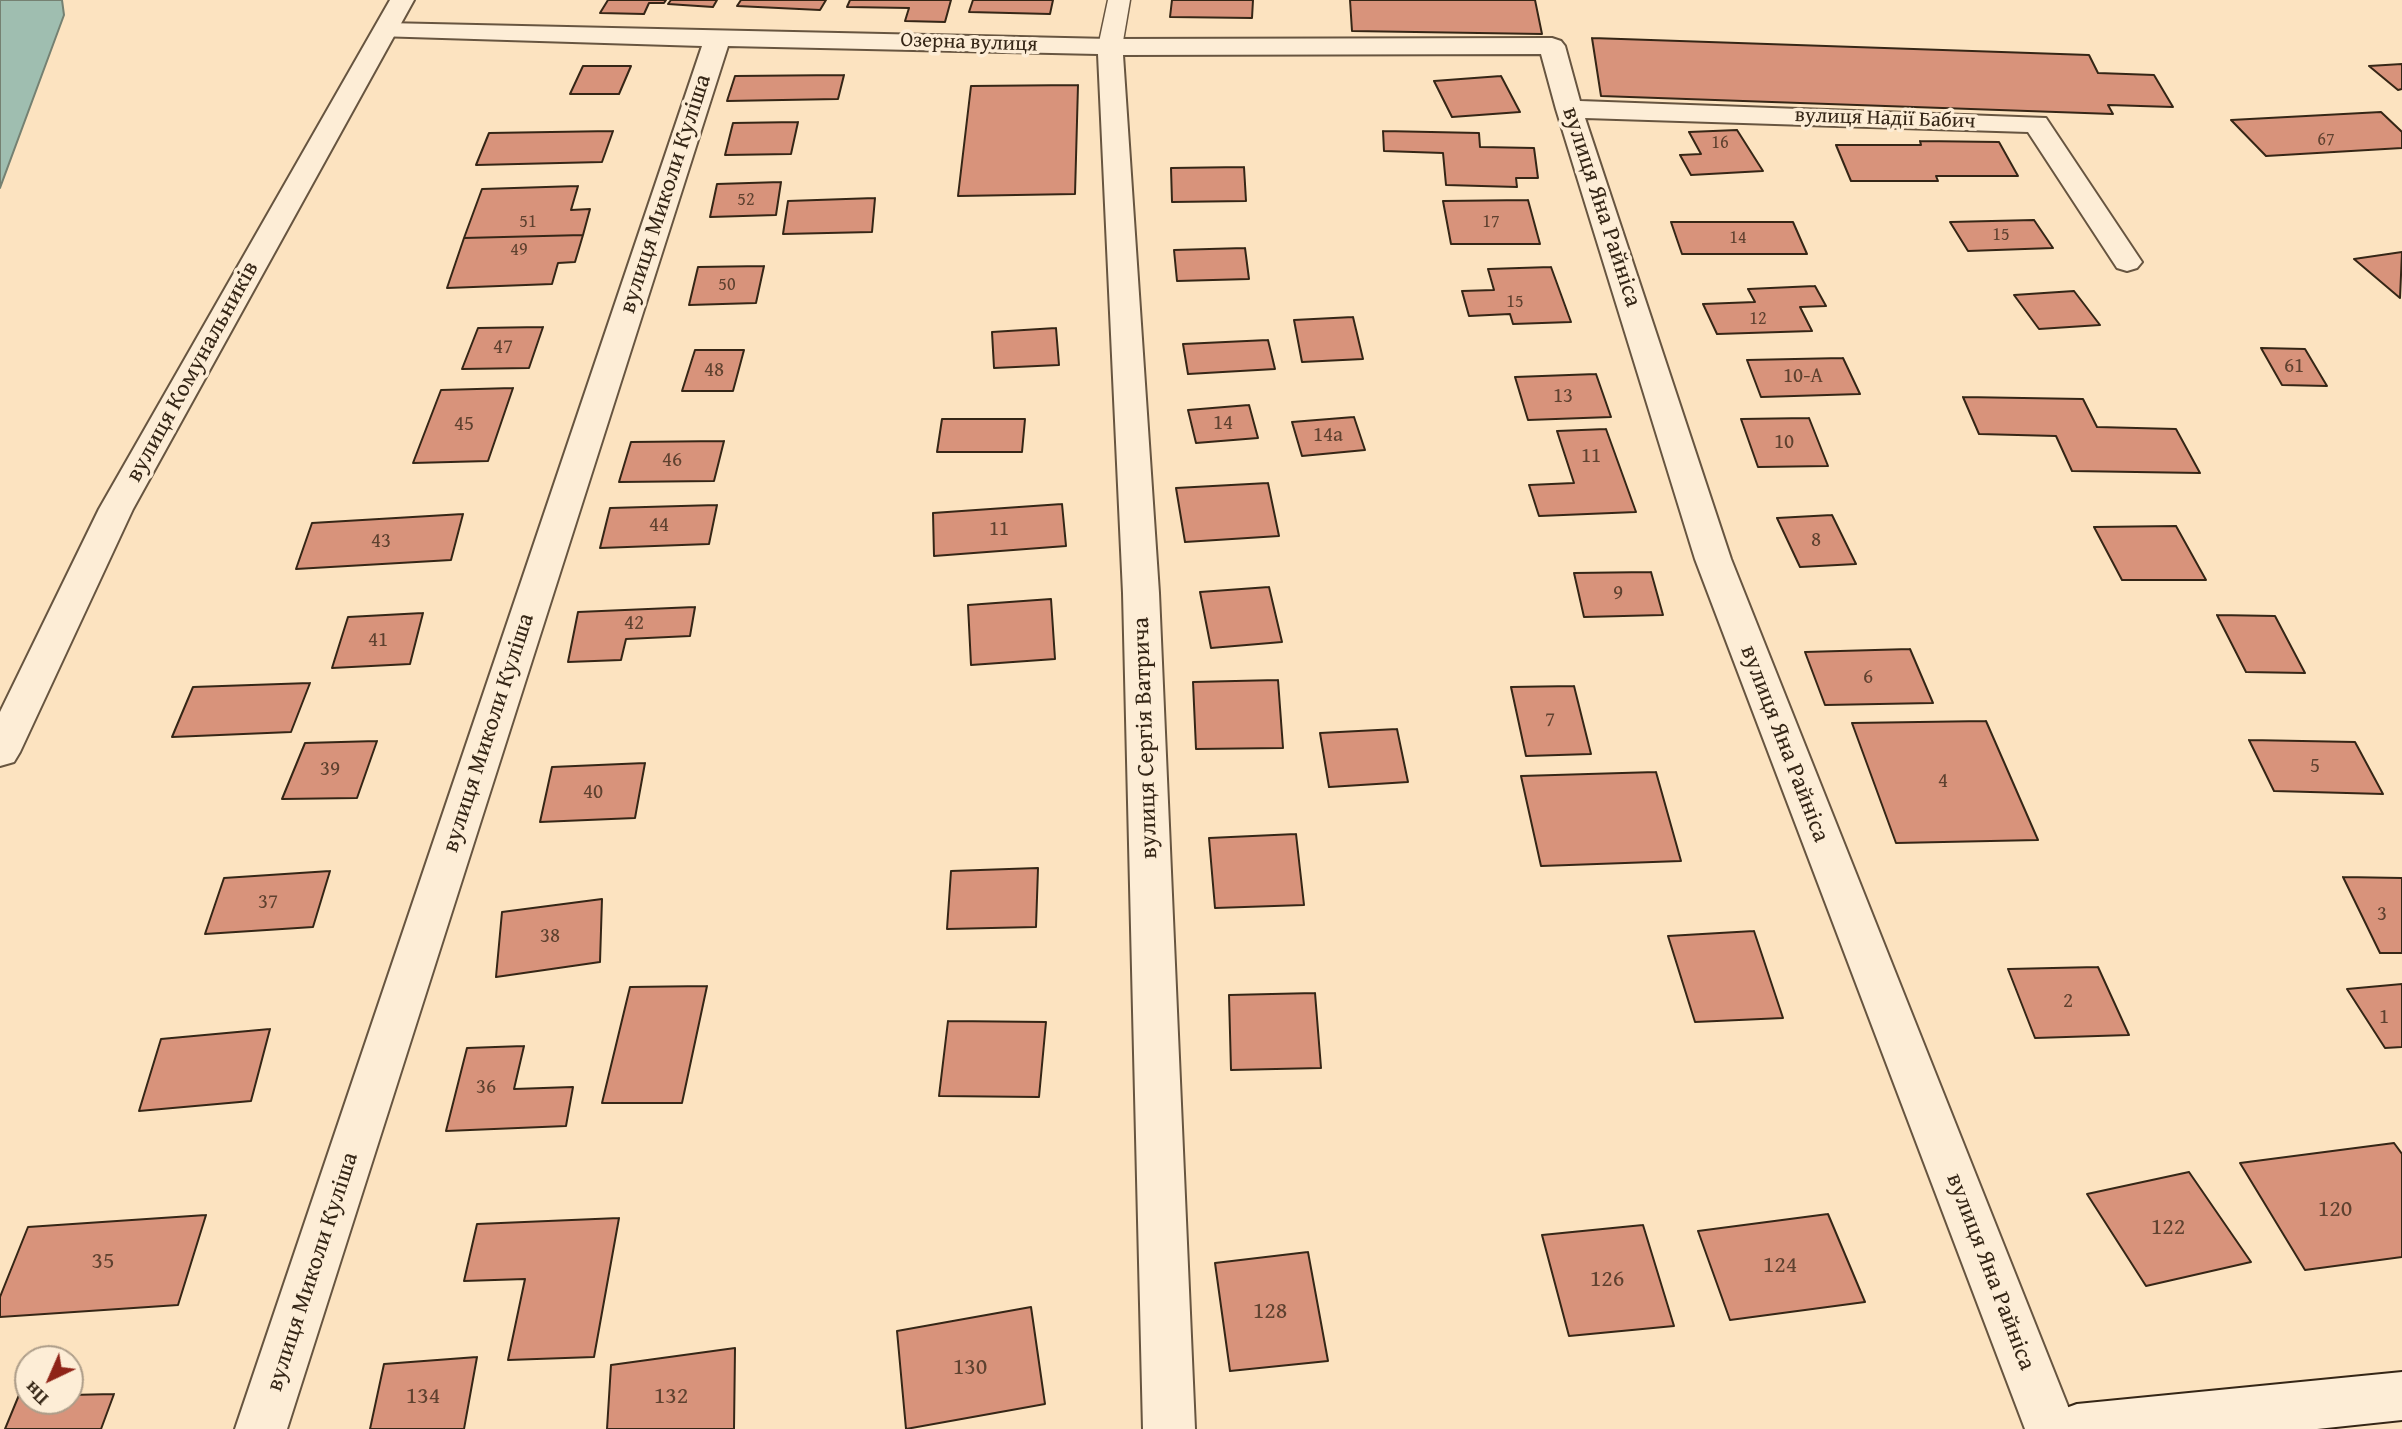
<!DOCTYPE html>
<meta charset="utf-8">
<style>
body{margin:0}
#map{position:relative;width:2402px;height:1429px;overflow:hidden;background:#fce3c0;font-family:"Gentium Book Plus",serif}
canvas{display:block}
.north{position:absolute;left:14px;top:1345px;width:70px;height:70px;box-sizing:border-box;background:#fdedd6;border:2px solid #ad9d89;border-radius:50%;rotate:224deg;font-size:19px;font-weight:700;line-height:28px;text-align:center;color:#352616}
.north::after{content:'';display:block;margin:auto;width:24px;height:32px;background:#8f2418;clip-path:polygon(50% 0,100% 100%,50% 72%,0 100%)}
</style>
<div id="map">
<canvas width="2402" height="1429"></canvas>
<div class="north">Пн</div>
</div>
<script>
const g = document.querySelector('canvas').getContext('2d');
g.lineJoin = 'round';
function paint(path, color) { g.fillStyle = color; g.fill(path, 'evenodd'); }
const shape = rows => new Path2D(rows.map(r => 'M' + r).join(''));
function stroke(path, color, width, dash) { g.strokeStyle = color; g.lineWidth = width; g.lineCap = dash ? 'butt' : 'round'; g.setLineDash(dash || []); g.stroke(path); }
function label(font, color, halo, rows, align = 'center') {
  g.font = font + ' "Gentium Book Plus",serif'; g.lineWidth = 7; g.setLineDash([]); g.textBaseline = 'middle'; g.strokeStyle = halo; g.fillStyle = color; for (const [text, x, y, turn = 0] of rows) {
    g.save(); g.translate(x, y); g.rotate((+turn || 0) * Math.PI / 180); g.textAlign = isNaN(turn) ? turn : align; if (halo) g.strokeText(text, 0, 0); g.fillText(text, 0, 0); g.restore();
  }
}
const water = shape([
 [0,0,62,0,64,15,0,188,0,0]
]);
paint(water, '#9fbeb0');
stroke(water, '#758172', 2);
const building = shape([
 [608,0,666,0,664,3,649,3,644,14,600,13,608,0],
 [671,0,717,0,713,7,668,4,671,0],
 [741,0,826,0,820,10,737,6,741,0],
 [850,0,951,0,945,22,905,21,909,8,847,7,850,0],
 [973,0,1053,0,1050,14,969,12,973,0],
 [1172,0,1253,0,1252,18,1170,17,1172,0],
 [1350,0,1535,0,1542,34,1352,31,1350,0],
 [1592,38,2089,55,2098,73,2154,75,2173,107,2108,105,2113,114,1601,96,1592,38],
 [2402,64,2402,89,2398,90,2369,66,2402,64],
 [583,66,631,66,619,94,570,94,583,66],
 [844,75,838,99,727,101,735,76,844,75],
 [1501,76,1520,112,1452,117,1434,81,1501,76],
 [1078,85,1075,194,958,196,971,86,1078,85],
 [2381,112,2402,132,2402,148,2266,156,2231,120,2381,112],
 [798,122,791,154,725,155,733,123,798,122],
 [1737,130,1763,171,1691,175,1680,155,1701,154,1689,132,1737,130],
 [613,131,602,162,476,165,489,133,613,131],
 [1383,131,1479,133,1480,147,1534,148,1538,178,1516,178,1517,187,1446,185,1443,153,1384,151,1383,131],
 [1920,141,1999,142,2018,176,1936,176,1938,181,1851,181,1836,145,1921,145,1920,141],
 [1244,167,1246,201,1172,202,1171,168,1244,167],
 [781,182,776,215,710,217,717,184,781,182],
 [578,186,571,210,590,209,583,235,464,238,482,189,578,186],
 [875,198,872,232,783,234,788,201,875,198],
 [1528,200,1540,244,1451,244,1443,201,1528,200],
 [2034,220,2053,248,1968,251,1950,222,2034,220],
 [1671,222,1793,222,1807,254,1682,254,1671,222],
 [583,235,575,262,558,263,552,284,447,288,464,238,583,235],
 [1245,248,1249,279,1177,281,1174,250,1245,248],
 [2402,252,2400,298,2354,259,2402,252],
 [764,266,756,303,689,305,698,267,764,266],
 [1551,267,1571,322,1513,324,1510,314,1469,316,1462,291,1494,290,1488,269,1551,267],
 [1815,286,1826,306,1800,307,1812,331,1717,334,1703,304,1755,302,1748,289,1815,286],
 [2074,291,2100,325,2039,329,2014,295,2074,291],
 [1353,317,1363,359,1302,362,1294,320,1353,317],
 [543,327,529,368,462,369,478,328,543,327],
 [1056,328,1059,365,994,368,992,332,1056,328],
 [1268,340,1275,369,1188,374,1183,344,1268,340],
 [2261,348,2305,349,2327,386,2282,385,2261,348],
 [695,350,744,350,733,391,682,391,695,350],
 [1843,358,1860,394,1761,397,1747,360,1843,358],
 [1596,374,1611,417,1528,420,1515,377,1596,374],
 [513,388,488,461,413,463,441,390,513,388],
 [1963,397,2083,399,2097,427,2176,429,2200,473,2072,471,2056,436,1979,434,1963,397],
 [1249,405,1258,438,1196,443,1188,410,1249,405],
 [1354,417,1365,450,1302,456,1292,422,1354,417],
 [1809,418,1828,466,1758,467,1741,419,1809,418],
 [942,419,1025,419,1022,452,937,452,942,419],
 [1606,429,1636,512,1539,516,1529,485,1574,483,1557,431,1606,429],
 [724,441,714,481,619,482,631,442,724,441],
 [1268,483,1279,536,1185,542,1176,488,1268,483],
 [1062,504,1066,546,934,556,933,513,1062,504],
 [717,505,709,544,600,548,610,508,717,505],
 [463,514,451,560,296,569,312,523,463,514],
 [1832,515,1856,564,1800,567,1777,518,1832,515],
 [2176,526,2206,580,2122,580,2094,527,2176,526],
 [1651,572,1663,615,1584,617,1574,573,1651,572],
 [1269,587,1282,642,1211,648,1200,592,1269,587],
 [1051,599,1055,659,971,665,968,605,1051,599],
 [695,607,690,636,626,639,621,660,568,662,578,612,695,607],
 [423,613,410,664,332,668,348,617,423,613],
 [2217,615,2275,616,2305,673,2246,672,2217,615],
 [1910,649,1933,703,1825,705,1805,652,1910,649],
 [1278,680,1283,748,1196,749,1193,682,1278,680],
 [310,683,291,732,172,737,193,687,310,683],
 [1574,686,1591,754,1526,756,1511,687,1574,686],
 [1986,721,2038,840,1896,843,1852,723,1986,721],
 [1397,729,1408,782,1329,787,1320,733,1397,729],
 [2249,740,2355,742,2383,794,2274,791,2249,740],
 [377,741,357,798,282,799,305,743,377,741],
 [645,763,635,818,540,822,552,767,645,763],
 [1656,772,1681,861,1541,866,1521,776,1656,772],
 [1296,834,1304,905,1215,908,1209,838,1296,834],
 [1038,868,1036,927,947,929,951,871,1038,868],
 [330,871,313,927,205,934,224,878,330,871],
 [2343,877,2402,878,2402,953,2380,953,2343,877],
 [602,899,600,962,496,977,502,912,602,899],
 [1754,931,1783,1018,1695,1022,1668,936,1754,931],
 [2098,967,2129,1035,2035,1038,2008,969,2098,967],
 [2402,984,2402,1047,2385,1048,2347,989,2402,984],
 [707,986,682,1103,602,1103,630,987,707,986],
 [1315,993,1321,1068,1231,1070,1229,995,1315,993],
 [948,1021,1046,1022,1039,1097,939,1096,948,1021],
 [270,1029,251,1101,139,1111,161,1039,270,1029],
 [524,1046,514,1089,573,1087,566,1126,446,1131,467,1048,524,1046],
 [2394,1143,2402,1154,2402,1257,2305,1270,2240,1163,2394,1143],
 [2189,1172,2251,1262,2146,1286,2087,1194,2189,1172],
 [1828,1214,1865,1302,1730,1320,1698,1231,1828,1214],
 [206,1215,178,1305,0,1317,0,1297,28,1227,206,1215],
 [619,1218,594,1357,508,1360,525,1279,464,1281,477,1224,619,1218],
 [1643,1225,1674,1326,1569,1336,1542,1235,1643,1225],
 [1308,1252,1328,1361,1230,1371,1215,1263,1308,1252],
 [1031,1307,1045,1404,906,1429,897,1331,1031,1307],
 [735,1348,734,1429,607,1429,611,1365,735,1348],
 [477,1357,464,1429,370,1429,384,1364,477,1357],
 [114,1394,101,1429,5,1429,19,1395,28,1395,28,1401,70,1401,70,1395,114,1394]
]);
paint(building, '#d8937b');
stroke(building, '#352616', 2);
const service = shape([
 [1108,0,1130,0,1122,47,1118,52,1110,54,1102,52,1098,47,1108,0]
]);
const minor = shape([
 [386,23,1110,39,1552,38,1561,41,1565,46,1580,101,2046,118,2142,262,2137,268,2127,271,2117,268,2028,132,1585,118,1731,559,2077,1429,2025,1429,1695,559,1556,109,1541,54,1123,55,1159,593,1195,1429,1143,1429,1123,593,1098,54,728,46,287,1429,235,1429,702,46,377,36,373,31,377,26,386,23]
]);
const tertiary = shape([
 [390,0,414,0,133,509,20,752,14,762,0,766,0,712,99,509,390,0]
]);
const secondary = shape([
 [2402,1372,2402,1420,2317,1429,2051,1429,2058,1411,2077,1404,2402,1372]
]);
stroke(service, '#675540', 3);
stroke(minor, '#675540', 4);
stroke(tertiary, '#675540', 4);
stroke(secondary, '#352616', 4);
paint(service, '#fdedd6');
paint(minor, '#fdedd6');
paint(tertiary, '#fdedd6');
paint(secondary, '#fdedd6');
label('18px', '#5e412f', null, [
 ["67",2326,140],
 ["16",1720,143],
 ["52",746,200],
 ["51",528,222],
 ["17",1491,222],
 ["15",2001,235],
 ["14",1738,238],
 ["49",519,250],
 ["50",727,285],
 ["15",1515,302],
 ["12",1758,319]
]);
label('21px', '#352616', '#fdedd6', [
 ["Озерна вулиця",969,43,2],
 ["вулиця Надії Бабич",1885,119,2]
]);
label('21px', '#5e412f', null, [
 ["47",503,348],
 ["61",2294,367],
 ["48",714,371],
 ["10-А",1803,377],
 ["13",1563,397],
 ["14",1223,424],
 ["45",464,425],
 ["14а",1328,436],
 ["10",1784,443],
 ["11",1591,457],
 ["46",672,461],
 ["44",659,526],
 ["11",999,530],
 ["8",1816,541],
 ["43",381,542],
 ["9",1618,594],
 ["42",634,624],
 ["41",378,641],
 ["6",1868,678],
 ["7",1550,721],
 ["5",2315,767],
 ["39",330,770],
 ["4",1943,782],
 ["40",593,793],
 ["37",268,903],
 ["3",2382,915],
 ["38",550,937],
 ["2",2068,1002],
 ["1",2384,1018],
 ["36",486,1088]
]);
label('24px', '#352616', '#fdedd6', [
 ["вулиця Миколи Куліша",666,194,-72],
 ["вулиця Яна Райніса",1601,207,72],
 ["вулиця Комунальників",193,372,-61],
 ["вулиця Миколи Куліша",489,733,-72],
 ["вулиця Сергія Ватрича",1146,738,-92],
 ["вулиця Яна Райніса",1784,744,69],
 ["вулиця Миколи Куліша",313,1272,-72],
 ["вулиця Яна Райніса",1990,1272,69]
]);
label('24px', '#5e412f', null, [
 ["120",2335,1210],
 ["122",2168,1228],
 ["35",103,1262],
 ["124",1780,1266],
 ["126",1607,1280],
 ["128",1270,1312],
 ["130",970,1368],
 ["134",423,1397],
 ["132",671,1397]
]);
</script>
